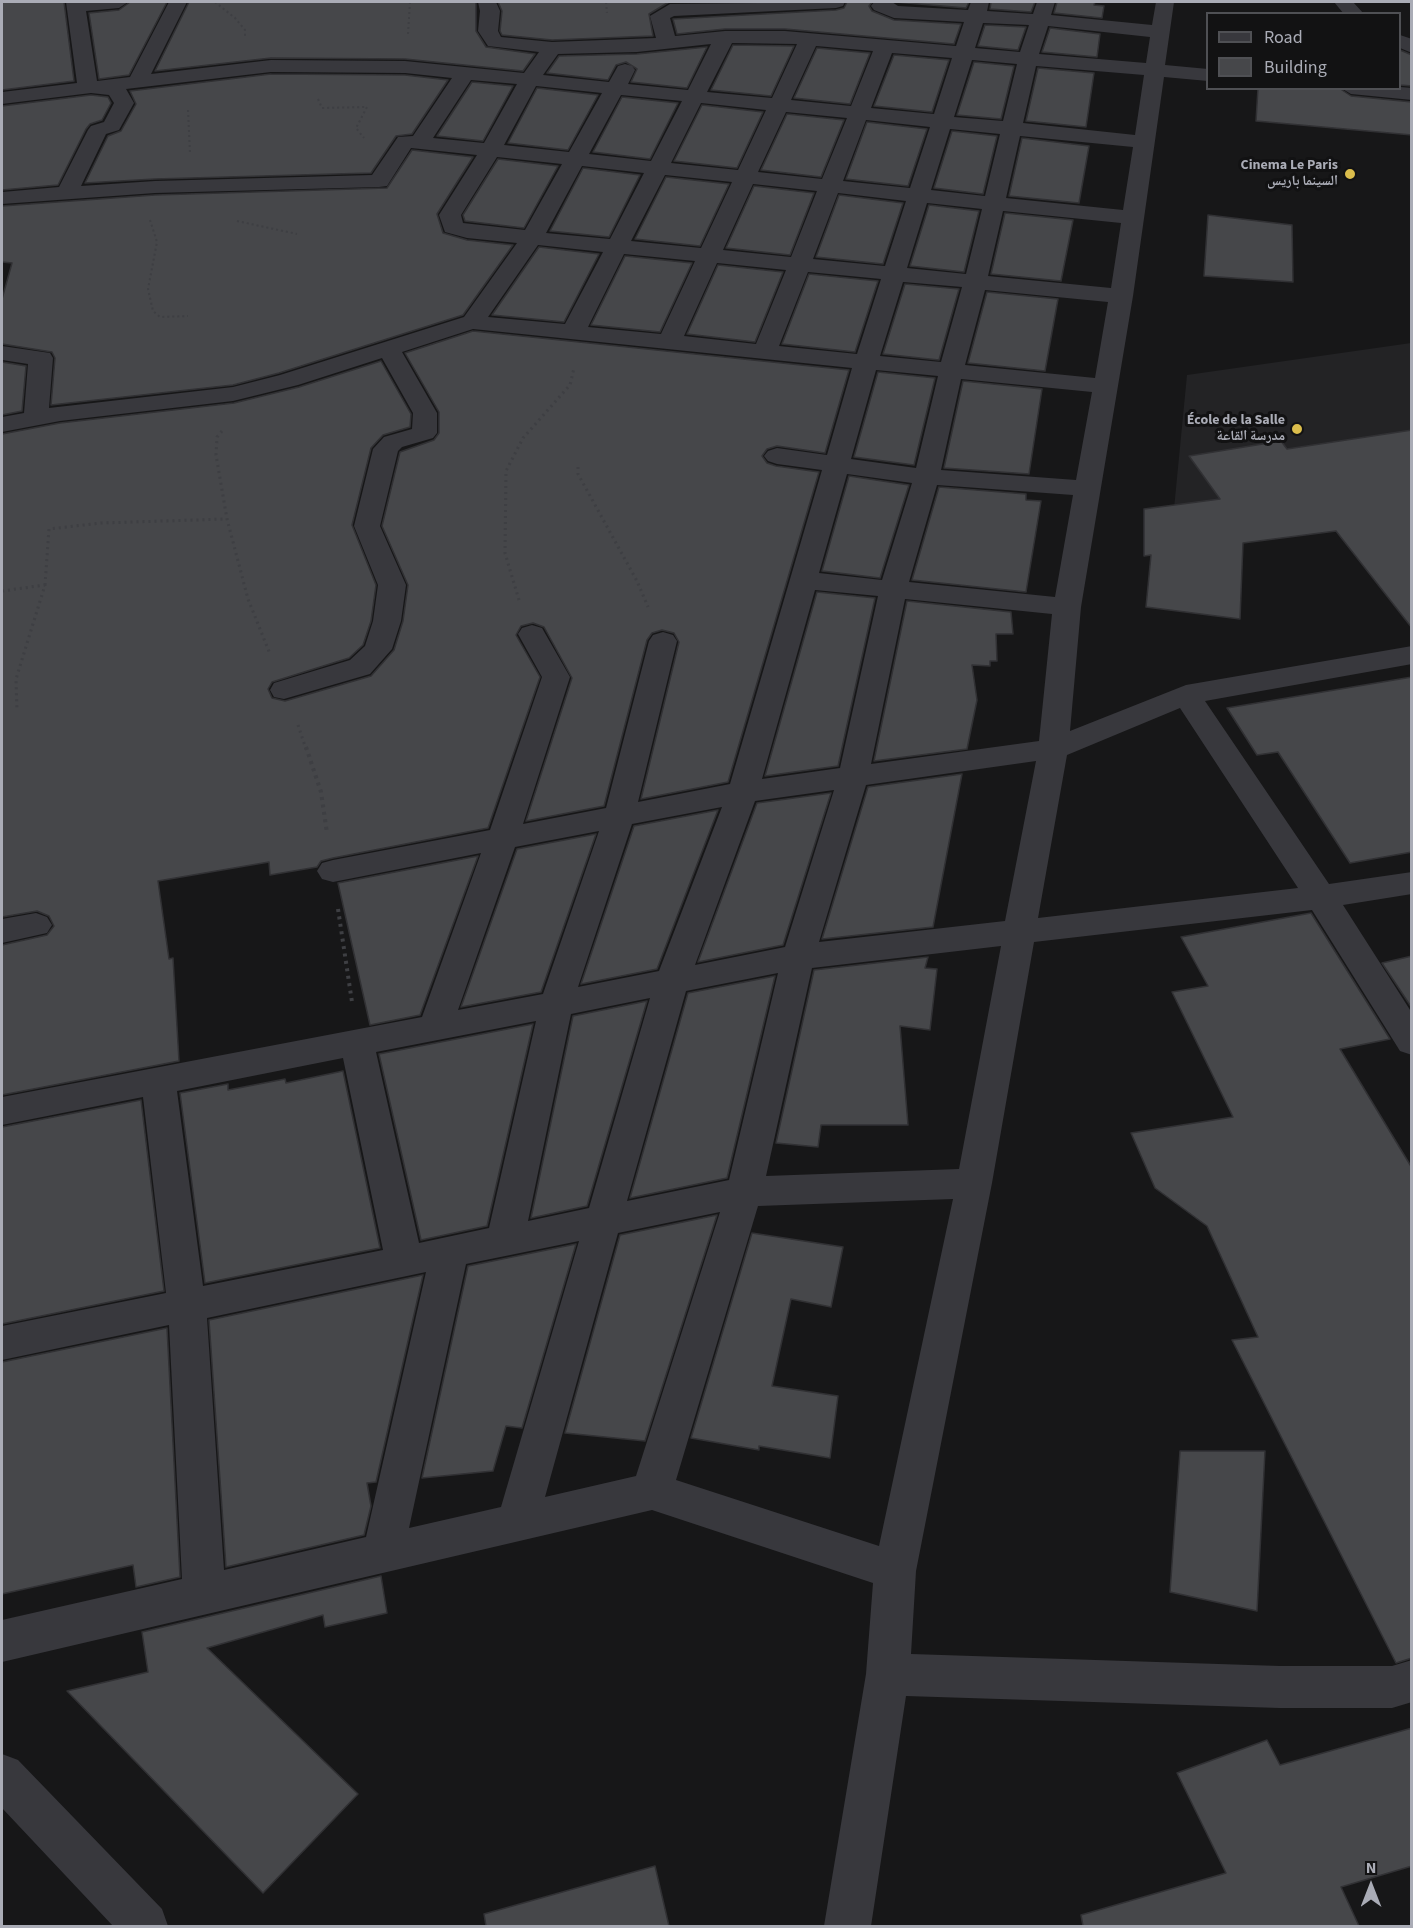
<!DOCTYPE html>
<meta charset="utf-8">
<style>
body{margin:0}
#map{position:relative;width:1413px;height:1928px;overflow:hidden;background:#171718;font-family:"Source Sans 3",sans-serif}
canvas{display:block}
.frame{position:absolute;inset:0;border:3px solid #aaacb6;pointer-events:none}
.legend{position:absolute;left:1206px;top:12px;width:195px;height:78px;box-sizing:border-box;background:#121213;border:2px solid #4f5054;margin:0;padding:8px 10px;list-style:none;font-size:18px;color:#aaacb6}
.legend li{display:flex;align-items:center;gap:12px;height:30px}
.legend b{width:30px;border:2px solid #4f5054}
.north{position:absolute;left:1341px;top:1856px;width:60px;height:60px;-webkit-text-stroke:4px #121213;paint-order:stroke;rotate:0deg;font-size:16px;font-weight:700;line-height:24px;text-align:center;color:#aaacb6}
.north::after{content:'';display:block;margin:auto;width:21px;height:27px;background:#aaacb6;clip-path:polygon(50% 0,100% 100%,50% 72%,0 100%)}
</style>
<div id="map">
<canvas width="1413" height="1928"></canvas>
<div class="frame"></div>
<ul class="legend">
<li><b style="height:8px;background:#38383d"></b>Road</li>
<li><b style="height:16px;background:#46474a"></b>Building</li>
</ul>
<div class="north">N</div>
</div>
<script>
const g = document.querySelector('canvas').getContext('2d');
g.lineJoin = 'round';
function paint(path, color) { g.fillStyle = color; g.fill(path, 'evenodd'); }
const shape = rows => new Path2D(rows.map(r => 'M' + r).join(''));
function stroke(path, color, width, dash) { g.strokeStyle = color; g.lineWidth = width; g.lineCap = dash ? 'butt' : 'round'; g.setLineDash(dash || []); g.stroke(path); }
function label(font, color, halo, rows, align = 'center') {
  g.font = font + ' "Source Sans 3","Noto Naskh Arabic",sans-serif'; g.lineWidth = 6; g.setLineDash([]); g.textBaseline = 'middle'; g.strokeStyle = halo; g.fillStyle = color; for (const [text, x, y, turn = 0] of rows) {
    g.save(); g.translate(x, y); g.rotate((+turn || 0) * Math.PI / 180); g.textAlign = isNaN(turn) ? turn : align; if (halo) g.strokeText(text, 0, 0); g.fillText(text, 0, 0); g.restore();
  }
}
paint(shape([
 [1411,343,1411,482,1173,519,1187,375]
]), '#232325');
const building = shape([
 [2,2,64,2,74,81,2,90,2,2],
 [130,2,167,2,129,75,99,79,89,13,119,10,130,2],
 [189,2,476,2,476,31,486,47,535,54,523,71,405,59,271,58,155,71,189,2],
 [498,2,692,2,669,2,649,14,653,36,552,40,502,35,500,31,502,11,498,2],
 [847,2,872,2,869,6,872,11,894,20,961,24,954,44,785,29,725,29,677,34,673,19,836,10,844,8,847,2],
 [895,2,969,2,966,8,895,2],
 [991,2,1035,2,1031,12,990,9,991,2],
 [1057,2,1095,2,1094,5,1104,6,1102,18,1054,13,1057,2],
 [985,25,1026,27,1018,50,978,46,985,25],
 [1050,28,1100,34,1097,57,1042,52,1050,28],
 [733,45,794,46,771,96,711,90,733,45],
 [707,47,687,88,631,82,637,69,626,62,616,65,608,80,547,73,559,56,637,54,707,47],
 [817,48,870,53,850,104,794,98,817,48],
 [1400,50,1412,55,1412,86,1400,85,1400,50],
 [894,55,949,60,932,112,874,106,894,55],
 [974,62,1014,66,1001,119,957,115,974,62],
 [1038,68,1094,73,1086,127,1026,121,1038,68],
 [271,74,405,75,448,80,412,134,396,136,371,173,155,179,85,183,108,136,121,131,136,104,130,91,271,74],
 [472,82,513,86,483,141,437,136,472,82],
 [537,88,598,95,568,150,508,143,537,88],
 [1258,88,1339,88,1351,96,1412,102,1412,135,1256,121,1258,88],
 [91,95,108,97,111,103,102,120,90,124,86,129,58,185,2,190,2,106,91,95],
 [622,97,678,103,650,159,593,152,622,97],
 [702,105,763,112,737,168,674,161,702,105],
 [787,114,844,120,821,177,761,170,787,114],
 [867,122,927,129,908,186,846,179,867,122],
 [952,131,997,136,983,194,934,188,952,131],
 [1022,138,1089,146,1079,203,1009,196,1022,138],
 [412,150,473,157,437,214,443,233,467,240,513,245,463,315,279,373,233,385,51,405,55,358,52,352,2,344,2,299,12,263,2,262,2,206,155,195,387,188,412,150],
 [498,159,558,166,524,228,465,221,463,215,498,159],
 [583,168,640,175,609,237,550,231,583,168],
 [666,177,729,184,700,246,635,239,666,177],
 [754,186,814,193,790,255,726,248,754,186],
 [839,195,903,203,883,264,816,257,839,195],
 [929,205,979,211,964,272,910,266,929,205],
 [1005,213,1073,220,1061,281,991,274,1005,213],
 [1208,215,1292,225,1293,282,1204,276,1208,215],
 [539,247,599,254,564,322,492,315,539,247],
 [625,256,692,263,660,332,591,325,625,256],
 [718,265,783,272,755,342,687,334,718,265],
 [809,274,878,281,855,352,782,344,809,274],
 [905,284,959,289,939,360,883,354,905,284],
 [987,292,1058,299,1045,371,968,363,987,292],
 [473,331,849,370,825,453,777,446,767,449,762,456,767,463,776,466,819,472,728,782,641,799,679,642,674,633,662,630,652,633,647,640,604,806,526,821,572,678,544,627,533,623,521,626,516,635,540,677,488,828,333,858,321,861,317,867,270,875,269,862,158,881,169,959,173,958,179,1061,2,1095,2,945,47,935,54,926,49,916,37,911,2,917,2,434,60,423,234,403,299,387,381,361,411,414,410,427,383,435,371,448,352,525,376,585,371,621,363,645,349,658,272,682,268,689,272,698,285,701,371,676,394,650,403,621,408,585,382,526,400,452,434,440,439,433,439,412,405,353,473,331],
 [2,362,26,366,22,411,2,415,2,362],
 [878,372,935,378,914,465,854,457,878,372],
 [963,381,1042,389,1029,474,944,468,963,381],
 [1412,430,1412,628,1336,531,1243,543,1240,619,1146,607,1151,555,1144,556,1144,509,1220,499,1189,456,1281,441,1287,449,1412,430],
 [849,476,909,485,880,578,822,571,849,476],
 [939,487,1026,494,1026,500,1041,501,1026,592,912,580,939,487],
 [817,592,875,598,838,766,765,776,817,592],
 [907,601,1011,612,1013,634,996,634,997,661,990,661,990,666,972,665,977,700,967,749,874,761,907,601],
 [1412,677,1412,852,1350,863,1278,752,1257,755,1227,708,1412,677],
 [962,774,933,927,822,939,868,787,962,774],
 [831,793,783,945,698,962,757,803,831,793],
 [718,810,657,969,581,984,634,826,718,810],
 [596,834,541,992,461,1007,517,849,596,834],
 [478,856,420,1015,370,1025,338,883,478,856],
 [1311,913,1390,1039,1340,1049,1412,1168,1412,1658,1396,1663,1232,1340,1258,1337,1207,1226,1155,1188,1131,1133,1233,1117,1172,992,1208,986,1181,937,1311,913],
 [1412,956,1412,1008,1382,963,1412,956],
 [928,957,925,968,937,969,930,1030,900,1026,908,1125,821,1125,818,1147,776,1143,814,970,928,957],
 [775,976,727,1178,630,1198,688,993,775,976],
 [647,1001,587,1206,531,1218,573,1016,647,1001],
 [533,1024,487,1226,421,1240,379,1054,533,1024],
 [343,1071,380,1248,205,1283,180,1093,228,1084,228,1090,285,1079,286,1083,343,1071],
 [141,1100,164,1291,2,1324,2,1127,141,1100],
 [717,1215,645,1441,565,1433,620,1235,717,1215],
 [752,1233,843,1247,831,1307,791,1299,772,1386,838,1396,830,1458,759,1446,759,1450,691,1438,752,1233],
 [576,1244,522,1428,506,1426,493,1471,422,1478,468,1266,576,1244],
 [423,1275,376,1482,367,1483,371,1506,364,1535,226,1567,209,1320,423,1275],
 [167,1328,180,1577,136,1587,133,1565,2,1594,2,1362,167,1328],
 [1180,1451,1265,1451,1257,1611,1170,1592,1180,1451],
 [381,1576,387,1613,325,1627,323,1615,207,1648,358,1794,263,1893,67,1691,148,1672,142,1632,381,1576],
 [1412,1728,1412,1866,1341,1887,1359,1926,1083,1926,1081,1915,1226,1873,1177,1773,1267,1740,1280,1765,1412,1728],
 [655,1866,669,1926,486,1926,484,1914,655,1866]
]);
paint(building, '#46474a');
stroke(building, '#313134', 1.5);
stroke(shape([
 [215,2,235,18,245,30,245,36],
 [606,2,607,13],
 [408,34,410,2],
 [318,99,322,108,367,107,356,128,364,138],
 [188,110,190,153],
 [150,220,157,242,148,289,153,311,160,317,188,316],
 [237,221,297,234]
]), '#3e3f43', 2, [2, 3]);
stroke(shape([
 [222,431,217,437,216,455,227,519,248,599,270,654],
 [578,467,578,474,637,581,648,607],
 [45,585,49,529,101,523,226,519],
 [2,591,45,585,16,679,17,711],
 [519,600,505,553,506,471,523,438,570,385,574,368],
 [298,725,306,749]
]), '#3e3f43', 3, [2, 4]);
stroke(shape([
 [306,747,321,792,327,833],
 [338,909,352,1002]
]), '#3e3f43', 4, [3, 4.5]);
paint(shape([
 [66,2,128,2,119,8,86,11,97,81,130,77,169,2,187,2,151,74,271,60,405,61,524,73,539,52,488,46,478,31,480,11,478,2,496,2,500,11,498,31,501,37,552,42,656,38,650,16,670,4,845,2,843,6,836,8,674,16,670,18,675,36,725,31,785,31,956,46,964,22,894,18,874,10,871,6,874,2,892,2,898,6,968,10,971,2,989,2,987,11,1033,14,1037,2,1055,2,1051,15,1152,25,1156,2,1174,2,1165,65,1208,69,1208,81,1164,77,1133,296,1081,607,1070,731,1186,685,1412,646,1412,664,1205,701,1329,884,1412,872,1412,894,1343,905,1412,1013,1412,1055,1400,1051,1312,910,1034,942,992,1183,916,1571,911,1654,1280,1666,1392,1666,1412,1660,1412,1702,1392,1708,1280,1708,906,1696,871,1926,824,1926,866,1674,873,1583,652,1510,2,1662,2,1620,182,1579,169,1325,2,1360,2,1326,166,1293,143,1097,2,1125,2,1097,422,1017,481,853,333,882,322,879,317,871,322,863,333,860,490,830,542,677,518,634,522,628,532,625,542,628,570,677,523,824,606,808,649,641,653,635,663,632,673,635,677,641,638,802,730,784,822,470,777,464,768,461,764,456,768,451,777,448,827,455,852,368,473,329,402,352,437,413,437,433,433,438,402,447,398,451,380,526,406,585,401,621,392,649,370,674,284,699,274,697,270,690,274,683,350,660,365,646,373,621,378,585,354,526,373,449,384,437,412,429,413,413,382,358,298,385,233,401,60,421,2,432,2,417,24,413,28,364,2,360,2,346,50,353,53,358,49,408,233,387,280,375,464,317,517,243,467,238,445,232,439,215,477,155,411,148,387,186,379,187,155,193,2,204,2,192,59,187,88,130,91,126,104,122,114,103,109,95,91,93,2,104,2,92,77,83,66,2],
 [983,23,1029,25,1020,52,975,48,983,23],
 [1048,26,1150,37,1146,63,1039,54,1048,26],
 [732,43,797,44,772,98,707,92,732,43],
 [711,44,688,90,628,84,635,70,632,66,625,64,618,66,609,82,543,75,558,54,637,52,711,44],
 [816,46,873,51,851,106,791,100,816,46],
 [892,53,952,58,934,114,871,108,892,53],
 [972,60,1017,64,1003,121,954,117,972,60],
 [1036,66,1144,75,1135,135,1023,123,1036,66],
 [271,72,405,73,452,78,413,136,398,137,372,175,155,181,81,186,106,134,119,130,134,103,126,89,271,72],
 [471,80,517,84,484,143,433,138,471,80],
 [536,86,602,93,569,152,504,145,536,86],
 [621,95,682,101,651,161,589,154,621,95],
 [701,103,766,110,738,170,671,163,701,103],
 [786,112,847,118,822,179,758,172,786,112],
 [866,120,930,127,910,188,843,181,866,120],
 [950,129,1000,134,985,196,931,190,950,129],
 [1020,136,1133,147,1123,210,1006,198,1020,136],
 [497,157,562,164,525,230,463,223,461,215,497,157],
 [582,166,644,173,610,239,546,233,582,166],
 [665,175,732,182,701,248,631,241,665,175],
 [753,184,817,191,791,257,723,250,753,184],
 [838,193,906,201,885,266,813,259,838,193],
 [927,203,982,209,966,274,907,268,927,203],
 [1003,211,1121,223,1111,288,988,276,1003,211],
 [538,245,603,252,565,324,488,317,538,245],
 [624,254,695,261,661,334,588,327,624,254],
 [717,263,786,270,756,344,684,336,717,263],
 [808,272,881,279,857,354,779,346,808,272],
 [903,282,962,287,941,362,880,356,903,282],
 [985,290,1108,302,1095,378,965,365,985,290],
 [876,370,938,376,916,468,851,459,876,370],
 [961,379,1092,392,1076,480,941,470,961,379],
 [847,474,912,483,882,580,819,573,847,474],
 [937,485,1073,495,1055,597,909,582,937,485],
 [815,590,878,596,840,768,762,779,815,590],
 [905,599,1052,614,1039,741,871,764,905,599],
 [1180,708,1298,888,1038,918,1067,755,1180,708],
 [1036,761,1005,921,819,942,866,785,1036,761],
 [834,790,785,947,695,965,755,801,834,790],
 [722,807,659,971,578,987,632,824,722,807],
 [599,831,543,994,458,1010,515,847,599,831],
 [1001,946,959,1169,766,1176,812,968,1001,946],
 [778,973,729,1180,627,1201,686,991,778,973],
 [650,998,589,1208,528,1221,571,1014,650,998],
 [536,1021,489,1228,419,1243,376,1052,536,1021],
 [343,1058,383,1250,203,1286,177,1091,343,1058],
 [953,1199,879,1546,676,1480,758,1206,953,1199],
 [720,1212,636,1476,545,1497,618,1233,720,1212],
 [579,1241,501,1507,409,1528,466,1264,579,1241],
 [426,1272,366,1537,224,1570,207,1318,426,1272],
 [1334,2,1353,2,1364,14,1344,14,1334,2],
 [1400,35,1412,39,1412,53,1400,48,1400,35],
 [1400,87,1412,88,1412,100,1351,94,1341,88,1400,87],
 [36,913,47,917,52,925,47,933,2,943,2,919,36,913],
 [2,1754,18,1760,162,1909,168,1926,113,1926,2,1808,2,1754]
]), '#38383d');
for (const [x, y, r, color] of [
 [1350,174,6,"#dbbd4c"],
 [1297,429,6,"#dbbd4c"]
]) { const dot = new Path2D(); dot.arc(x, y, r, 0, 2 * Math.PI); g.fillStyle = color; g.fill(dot); stroke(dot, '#121213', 2); }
label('bold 14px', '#aaacb6', '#121213', [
 ["Cinema Le Paris",1338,166],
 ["السينما باريس",1338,182],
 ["École de la Salle",1285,421],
 ["مدرسة القاعة",1285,437]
], 'right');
</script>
